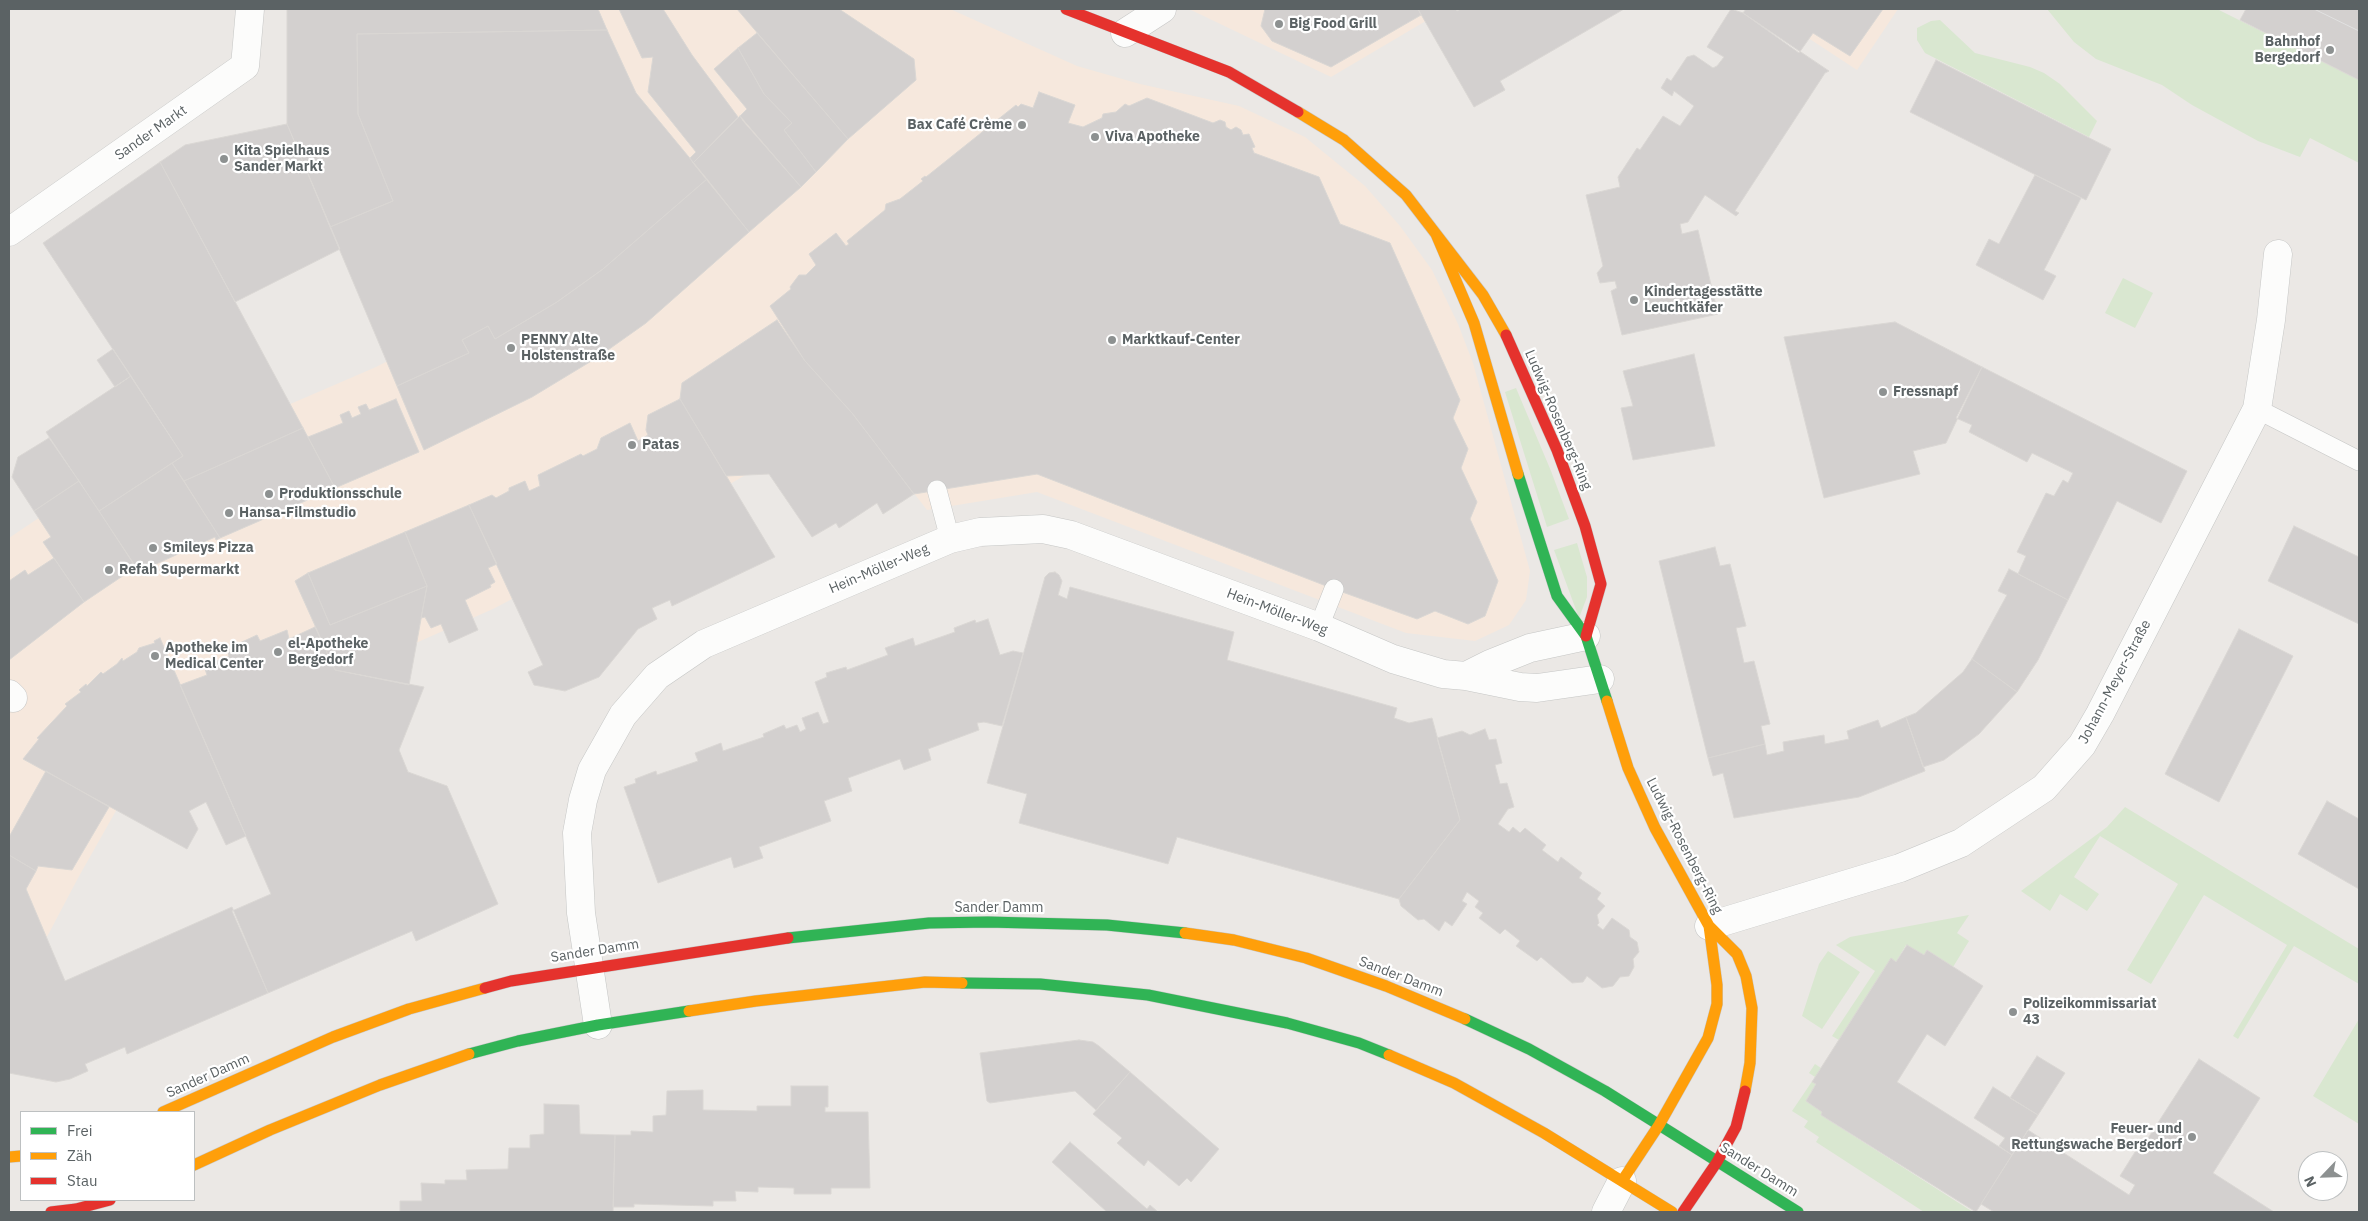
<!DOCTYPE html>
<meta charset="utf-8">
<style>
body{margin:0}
#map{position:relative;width:2368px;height:1221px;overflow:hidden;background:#ebe8e5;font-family:"IBM Plex Sans",sans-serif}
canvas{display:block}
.frame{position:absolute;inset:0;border:10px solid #5b6264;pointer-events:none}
.legend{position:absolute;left:20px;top:1111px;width:175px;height:90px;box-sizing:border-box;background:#fff;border:1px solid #bdc0c1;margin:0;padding:6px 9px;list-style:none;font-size:15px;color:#5b6264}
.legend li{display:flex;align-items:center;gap:10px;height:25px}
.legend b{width:25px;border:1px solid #bdc0c1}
.north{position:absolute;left:2298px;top:1151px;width:50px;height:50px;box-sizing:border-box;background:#fff;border:1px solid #bdc0c1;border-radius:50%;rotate:246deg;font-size:14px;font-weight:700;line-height:20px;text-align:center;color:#5b6264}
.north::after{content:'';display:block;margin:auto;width:18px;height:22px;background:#8d9191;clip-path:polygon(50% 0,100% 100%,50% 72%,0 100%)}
</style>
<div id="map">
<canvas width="2368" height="1221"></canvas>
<div class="frame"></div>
<ul class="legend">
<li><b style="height:6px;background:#30b455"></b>Frei</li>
<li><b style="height:6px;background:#ff9f0a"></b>Zäh</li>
<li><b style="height:6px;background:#e5322d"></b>Stau</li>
</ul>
<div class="north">N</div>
</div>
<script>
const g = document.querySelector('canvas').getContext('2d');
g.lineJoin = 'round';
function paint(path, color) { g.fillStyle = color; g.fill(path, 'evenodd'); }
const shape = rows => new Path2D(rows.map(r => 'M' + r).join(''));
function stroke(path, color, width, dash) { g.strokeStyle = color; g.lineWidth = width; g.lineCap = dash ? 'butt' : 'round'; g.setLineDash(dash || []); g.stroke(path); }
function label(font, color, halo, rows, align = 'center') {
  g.font = font + ' "IBM Plex Sans",sans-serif'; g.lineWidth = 4.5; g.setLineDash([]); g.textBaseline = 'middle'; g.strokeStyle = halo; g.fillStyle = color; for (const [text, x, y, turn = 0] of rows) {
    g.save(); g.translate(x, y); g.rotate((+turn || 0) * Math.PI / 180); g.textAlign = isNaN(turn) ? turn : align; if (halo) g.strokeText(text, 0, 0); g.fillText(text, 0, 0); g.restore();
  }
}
paint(shape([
 [568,9,950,9,1077,66,1140,84,1239,106,1305,137,1365,186,1400,226,1432,270,1458,324,1473,363,1530,571,1526,600,1509,625,1475,641,1406,633,1037,492,927,510,852,413,730,484,493,609,143,763,78,878,9,1009,9,538,61,503,376,367,491,308,612,106],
 [1189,9,1446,9,1331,77],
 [1764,9,1898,9,1857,70]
]), '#f6e8dd');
paint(shape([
 [2047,9,2217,9,2359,80,2359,163,2310,138,2300,157,2258,141,2192,105,2162,85,2096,59,2074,42],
 [1940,20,1975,53,2030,67,2044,73,2060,84,2097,121,2089,137,1925,53,1917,40,1917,28,1931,21],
 [2123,278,2153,293,2135,328,2105,313],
 [1516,388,1551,471,1569,519,1547,527,1505,392],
 [1577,543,1587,577,1587,597,1579,618,1554,550],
 [2125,807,2359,949,2359,984,2294,946,2238,1039,2233,1036,2287,945,2204,895,2151,984,2127,970,2178,884,2100,836,2074,877,2099,894,2087,911,2060,894,2050,911,2021,891,2107,827],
 [1969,915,1957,933,1969,941,1953,967,1927,950,1924,955,1906,945,1896,962,1891,959,1839,1040,1832,1036,1875,971,1836,945,1850,937],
 [1828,951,1860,972,1822,1029,1802,1016,1819,964],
 [2359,1019,2359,1124,2313,1096],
 [1815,1064,1821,1068,1813,1082,1816,1084,1806,1101,1822,1112,1821,1115,1973,1212,1924,1212,1816,1142,1819,1137,1804,1127,1808,1121,1792,1111,1815,1077,1809,1073]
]), '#d9e7d0');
const building = shape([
 [287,9,598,9,607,30,357,34,358,114,393,201,330,227,287,124,287,9],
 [619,9,663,9,692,55,738,117,693,163,690,158,696,152,648,92,653,57,642,58,619,9],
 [737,9,839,9,914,59,916,80,848,139,737,9],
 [1265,9,1418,9,1421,15,1331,67,1272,41,1261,26,1265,9],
 [1418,9,1455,9,1457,11,1461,9,1624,9,1500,81,1505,90,1474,107,1418,9],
 [1731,9,1743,13,1829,71,1825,73,1735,211,1739,213,1736,216,1705,195,1688,222,1680,224,1682,234,1698,230,1718,314,1622,335,1611,291,1617,288,1615,281,1600,283,1597,273,1603,266,1586,195,1620,187,1618,177,1637,148,1640,150,1663,116,1680,126,1694,106,1674,91,1672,96,1661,88,1667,78,1671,81,1687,57,1694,55,1713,68,1717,66,1724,57,1707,47,1731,9],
 [1746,9,1883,9,1850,56,1813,33,1799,53,1743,13,1746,9],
 [2246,9,2359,9,2359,80,2240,20,2246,9],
 [607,30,636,93,707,179,603,269,557,302,495,339,488,326,462,340,469,353,397,386,330,227,393,201,358,114,357,34,607,30],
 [757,33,848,139,816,172,784,130,792,123,764,94,738,48,757,33],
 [738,48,764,94,792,123,784,130,816,172,801,187,743,121,740,116,747,109,714,69,738,48],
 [1936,60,2111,149,2086,200,1910,112,1936,60],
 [1039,92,1075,105,1068,123,1083,127,1102,118,1103,114,1116,112,1125,104,1129,106,1147,98,1213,123,1220,120,1225,122,1226,127,1231,130,1236,127,1241,130,1243,135,1249,134,1255,147,1252,148,1254,153,1319,177,1340,224,1390,243,1460,400,1453,418,1468,449,1461,468,1477,502,1470,519,1498,581,1485,616,1468,624,1435,611,1417,619,1334,589,1037,474,914,494,852,413,805,361,770,306,791,289,790,287,799,275,806,275,816,265,809,254,836,233,846,246,849,244,847,241,885,210,886,204,900,199,923,181,921,179,925,176,926,177,1016,105,1018,107,1021,104,1033,108,1039,92],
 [740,116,801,187,749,232,693,163,740,116],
 [287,124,340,249,235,302,160,162,185,145,287,124],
 [160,162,303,428,184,481,172,463,183,456,43,243,160,162],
 [2035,175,2081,198,2044,270,2056,276,2043,300,1976,265,1989,239,1999,244,2035,175],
 [707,179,749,232,646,323,598,357,532,397,424,450,397,386,469,353,462,340,488,326,495,339,557,302,603,269,707,179],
 [777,320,805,361,852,413,914,494,883,514,877,503,839,528,836,523,812,537,769,474,726,476,680,399,682,383,777,320],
 [1895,322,1982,367,1946,443,1913,451,1920,474,1824,498,1784,337,1895,322],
 [113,349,131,376,115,387,97,360,113,349],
 [1694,354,1715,446,1633,460,1621,408,1633,406,1623,371,1694,354],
 [1982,367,2187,471,2161,523,2117,501,2068,600,2018,574,2026,556,2017,552,2046,493,2054,496,2063,480,2068,483,2073,473,2032,453,2027,462,1969,432,1972,425,1956,418,1982,367],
 [131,376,183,456,99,511,46,432,131,376],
 [396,399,419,452,335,488,308,437,343,423,340,415,349,411,352,418,361,414,358,407,366,404,369,410,396,399],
 [680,399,775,557,672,606,670,600,652,608,657,619,638,629,599,677,565,691,534,685,528,672,543,665,469,505,492,495,496,498,509,491,509,488,525,481,529,491,540,486,538,475,581,454,583,456,597,449,601,438,630,423,638,441,648,435,646,430,648,415,680,399],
 [303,428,335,488,220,538,184,481,303,428],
 [49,438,79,481,34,511,12,477,18,457,49,438],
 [172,463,220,538,216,540,215,537,141,571,140,574,99,511,172,463],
 [79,481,136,567,84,602,43,542,51,537,34,511,79,481],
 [469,505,497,564,488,568,495,582,490,585,491,587,465,600,478,630,449,643,441,624,431,628,425,617,421,618,427,586,405,532,469,505],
 [2294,526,2359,557,2359,624,2268,581,2294,526],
 [405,532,427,586,330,625,308,573,405,532],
 [1715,547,1720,566,1730,564,1746,626,1736,628,1744,663,1754,661,1770,724,1761,726,1765,744,1708,758,1659,561,1715,547],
 [54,558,84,602,9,660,9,581,25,570,28,575,54,558],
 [2009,569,2068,600,2038,660,2017,692,1972,659,2007,595,1998,591,2009,569],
 [1055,572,1059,575,1062,581,1058,595,1067,599,1070,587,1234,632,1227,660,1397,708,1394,718,1409,723,1432,718,1460,820,1399,899,1177,837,1168,864,1019,823,1027,794,987,783,1045,577,1049,573,1055,572],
 [308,573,330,625,427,586,409,685,335,670,295,581,308,573],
 [988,619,1000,655,1013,651,1023,653,1002,726,984,722,977,723,979,730,928,749,931,760,904,770,900,759,848,778,852,791,824,801,831,821,759,847,763,858,734,868,731,857,658,883,624,787,636,783,635,779,656,771,657,775,698,761,695,753,721,743,723,751,764,737,763,734,784,725,786,729,797,725,800,732,806,729,802,718,818,712,823,724,829,722,815,682,827,677,826,673,846,667,847,670,888,655,885,648,913,638,915,646,955,632,954,628,975,620,976,623,988,619],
 [315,627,335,670,424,687,399,750,408,772,447,786,498,904,416,941,412,931,268,993,232,911,271,894,180,685,207,675,204,666,229,656,227,649,257,635,260,641,287,630,289,639,315,627],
 [2239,629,2293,656,2219,802,2165,774,2239,629],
 [160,638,246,836,226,845,206,802,189,811,198,829,187,849,23,759,39,739,37,738,67,706,65,704,81,692,79,690,86,684,87,686,101,672,103,674,117,664,122,658,123,661,137,652,139,648,155,643,154,641,160,638],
 [1972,659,2017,692,1979,734,1944,760,1923,767,1906,717,1916,713,1963,672,1972,659],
 [1906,717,1925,771,1859,797,1734,818,1723,773,1713,776,1708,758,1765,744,1767,755,1784,751,1783,742,1824,735,1825,744,1849,739,1847,731,1878,720,1881,728,1906,717],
 [1485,729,1489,740,1496,739,1502,763,1495,765,1500,784,1507,783,1514,807,1508,809,1498,824,1509,832,1513,827,1520,833,1525,828,1546,845,1542,850,1558,862,1561,857,1582,873,1579,878,1601,893,1597,899,1605,906,1597,915,1599,923,1597,925,1603,930,1612,918,1629,930,1630,937,1637,942,1639,952,1633,959,1634,967,1629,976,1620,977,1613,986,1602,988,1587,976,1583,982,1572,983,1541,957,1537,961,1516,946,1520,941,1505,929,1500,934,1479,918,1483,913,1475,907,1479,901,1467,892,1462,901,1467,904,1452,926,1445,921,1439,931,1424,919,1418,920,1401,906,1399,899,1460,820,1437,738,1462,731,1470,735,1485,729],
 [46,771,109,807,72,870,38,866,36,871,9,855,9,837,46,771],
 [2327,801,2359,819,2359,889,2298,854,2327,801],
 [9,855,36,871,26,889,65,981,232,907,268,993,127,1054,125,1047,85,1064,88,1071,70,1079,56,1082,9,1073,9,855],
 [1907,945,1924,955,1927,950,1983,986,1945,1046,1927,1034,1897,1082,2012,1155,1976,1212,1821,1115,1822,1112,1806,1101,1816,1084,1812,1082,1891,958,1896,962,1907,945],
 [1079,1040,1093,1042,1099,1046,1130,1072,1096,1110,1075,1091,990,1103,987,1101,980,1053,1079,1040],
 [2037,1056,2065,1073,2038,1115,2010,1098,2037,1056],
 [2199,1059,2260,1098,2213,1173,2274,1212,1994,1212,1981,1204,2028,1130,2129,1195,2135,1185,2120,1176,2140,1144,2143,1146,2199,1059],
 [1130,1072,1219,1149,1191,1182,1187,1178,1179,1186,1148,1160,1144,1166,1117,1143,1122,1138,1093,1114,1130,1072],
 [791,1086,828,1086,828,1107,825,1107,825,1112,868,1112,870,1188,831,1188,831,1194,794,1194,794,1188,758,1187,758,1192,735,1191,736,1201,713,1201,713,1206,634,1204,634,1207,613,1207,615,1135,631,1135,631,1131,653,1132,653,1116,666,1115,667,1091,703,1090,703,1110,757,1111,757,1106,791,1106,791,1086],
 [1993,1087,2038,1115,2012,1155,1999,1146,2005,1138,1974,1118,1993,1087],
 [544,1104,579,1105,580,1134,615,1135,613,1212,400,1212,400,1201,422,1201,421,1183,445,1184,445,1180,467,1180,466,1170,508,1169,509,1148,530,1148,530,1135,544,1134,544,1104],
 [1070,1142,1147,1209,1150,1205,1158,1212,1107,1212,1052,1162,1070,1142]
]);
paint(building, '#d3d0cf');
stroke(building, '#dad7d4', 1);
const lane = shape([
 [2257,409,2359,461],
 [937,490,950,539],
 [1319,627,1334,589]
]);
const street = shape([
 [1125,33,1162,9],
 [9,232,245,66,250,9],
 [1466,676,1490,664,1530,648,1586,636],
 [9,694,13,698],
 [1709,926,1900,868,1961,843,2044,788,2082,745,2100,714,2257,409,2271,320,2278,254],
 [598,1025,581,913,577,833,583,800,592,770,623,715,657,676,704,644,950,539,980,532,1043,529,1071,535,1319,627,1393,659,1443,674,1466,676,1520,687,1537,688,1600,679],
 [1606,1212,1622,1181]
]);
const fast = shape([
 [1518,474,1557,596,1586,636,1607,701],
 [788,938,929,923,988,922,1107,925,1185,933],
 [962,983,1040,984,1148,995,1287,1023,1359,1043,1389,1055],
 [1465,1019,1529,1049,1605,1091,1798,1212],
 [469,1054,518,1041,598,1025,689,1011]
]);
const slow = shape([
 [1298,112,1344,140,1406,195,1483,295,1506,335],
 [1436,234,1474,323,1518,474],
 [1607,701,1628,768,1655,828,1709,926,1737,954,1746,976,1752,1008,1750,1063,1745,1091],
 [1185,933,1234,940,1306,958,1386,986,1465,1019],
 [689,1011,756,1001,925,982,962,983],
 [1389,1055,1454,1083,1544,1133,1672,1212],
 [163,1112,333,1037,409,1009,485,988],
 [9,1157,21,1156],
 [194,1165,270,1130,380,1085,469,1054],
 [1622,1181,1659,1125,1708,1038,1717,1004,1717,985,1709,926]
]);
const jam = shape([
 [1066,9,1229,72,1298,112],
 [1506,335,1557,450,1585,526,1601,584,1586,636],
 [485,988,511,981,788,938],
 [51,1212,76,1209,110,1200],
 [1683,1212,1717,1162,1736,1127,1745,1091]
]);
stroke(lane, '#c5c6c5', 20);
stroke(street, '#c5c6c5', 29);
stroke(fast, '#c7c7c7', 12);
stroke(slow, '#c7c7c7', 12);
stroke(jam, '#c7c7c7', 12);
stroke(lane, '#fcfcfb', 19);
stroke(street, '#fcfcfb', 28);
stroke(fast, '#30b455', 11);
stroke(slow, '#ff9f0a', 11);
stroke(jam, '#e5322d', 11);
stroke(shape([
 [2314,9,2359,31]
]), '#e1e1e1', 1);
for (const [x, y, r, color] of [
 [1279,24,5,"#8d9191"],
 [2330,50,5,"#8d9191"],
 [1022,125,5,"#8d9191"],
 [1095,137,5,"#8d9191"],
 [224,159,5,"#8d9191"],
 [1634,300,5,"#8d9191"],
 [1112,340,5,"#8d9191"],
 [511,348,5,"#8d9191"],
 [1883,392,5,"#8d9191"],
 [632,445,5,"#8d9191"],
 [269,494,5,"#8d9191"],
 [229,513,5,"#8d9191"],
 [153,548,5,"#8d9191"],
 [109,570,5,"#8d9191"],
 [278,652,5,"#8d9191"],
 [155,656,5,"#8d9191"],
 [2013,1012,5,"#8d9191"],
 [2192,1137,5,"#8d9191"]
]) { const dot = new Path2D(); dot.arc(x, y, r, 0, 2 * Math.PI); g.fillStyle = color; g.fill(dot); stroke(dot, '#fff', 2); }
label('bold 14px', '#5b6264', '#fff', [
 ["Big Food Grill",1289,24],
 ["Bahnhof",2320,42,"right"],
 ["Bergedorf",2320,58,"right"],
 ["Bax Café Crème",1012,125,"right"],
 ["Viva Apotheke",1105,137],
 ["Kita Spielhaus",234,151],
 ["Sander Markt",234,167],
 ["Kindertagesstätte",1644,292],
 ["Leuchtkäfer",1644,308],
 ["PENNY Alte",521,340],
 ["Holstenstraße",521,356],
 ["Marktkauf-Center",1122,340],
 ["Fressnapf",1893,392],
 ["Patas",642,445],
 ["Produktionsschule",279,494],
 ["Hansa-Filmstudio",239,513],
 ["Smileys Pizza",163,548],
 ["Refah Supermarkt",119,570],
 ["el-Apotheke",288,644],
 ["Bergedorf",288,660],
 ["Apotheke im",165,648],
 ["Medical Center",165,664],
 ["Polizeikommissariat",2023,1004],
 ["43",2023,1020],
 ["Feuer- und",2182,1129,"right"],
 ["Rettungswache Bergedorf",2182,1145,"right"]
], 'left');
label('14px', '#5b6264', '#fff', [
 ["Sander Markt",151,133,-35],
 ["Ludwig-Rosenberg-Ring",1558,420,67],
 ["Hein-Möller-Weg",879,569,-23],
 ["Hein-Möller-Weg",1277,612,21],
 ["Johann-Meyer-Straße",2115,682,-62],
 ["Ludwig-Rosenberg-Ring",1684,846,63],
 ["Sander Damm",999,908],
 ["Sander Damm",595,951,-9],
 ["Sander Damm",1401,977,21],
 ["Sander Damm",208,1076,-24],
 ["Sander Damm",1759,1170,32]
]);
</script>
